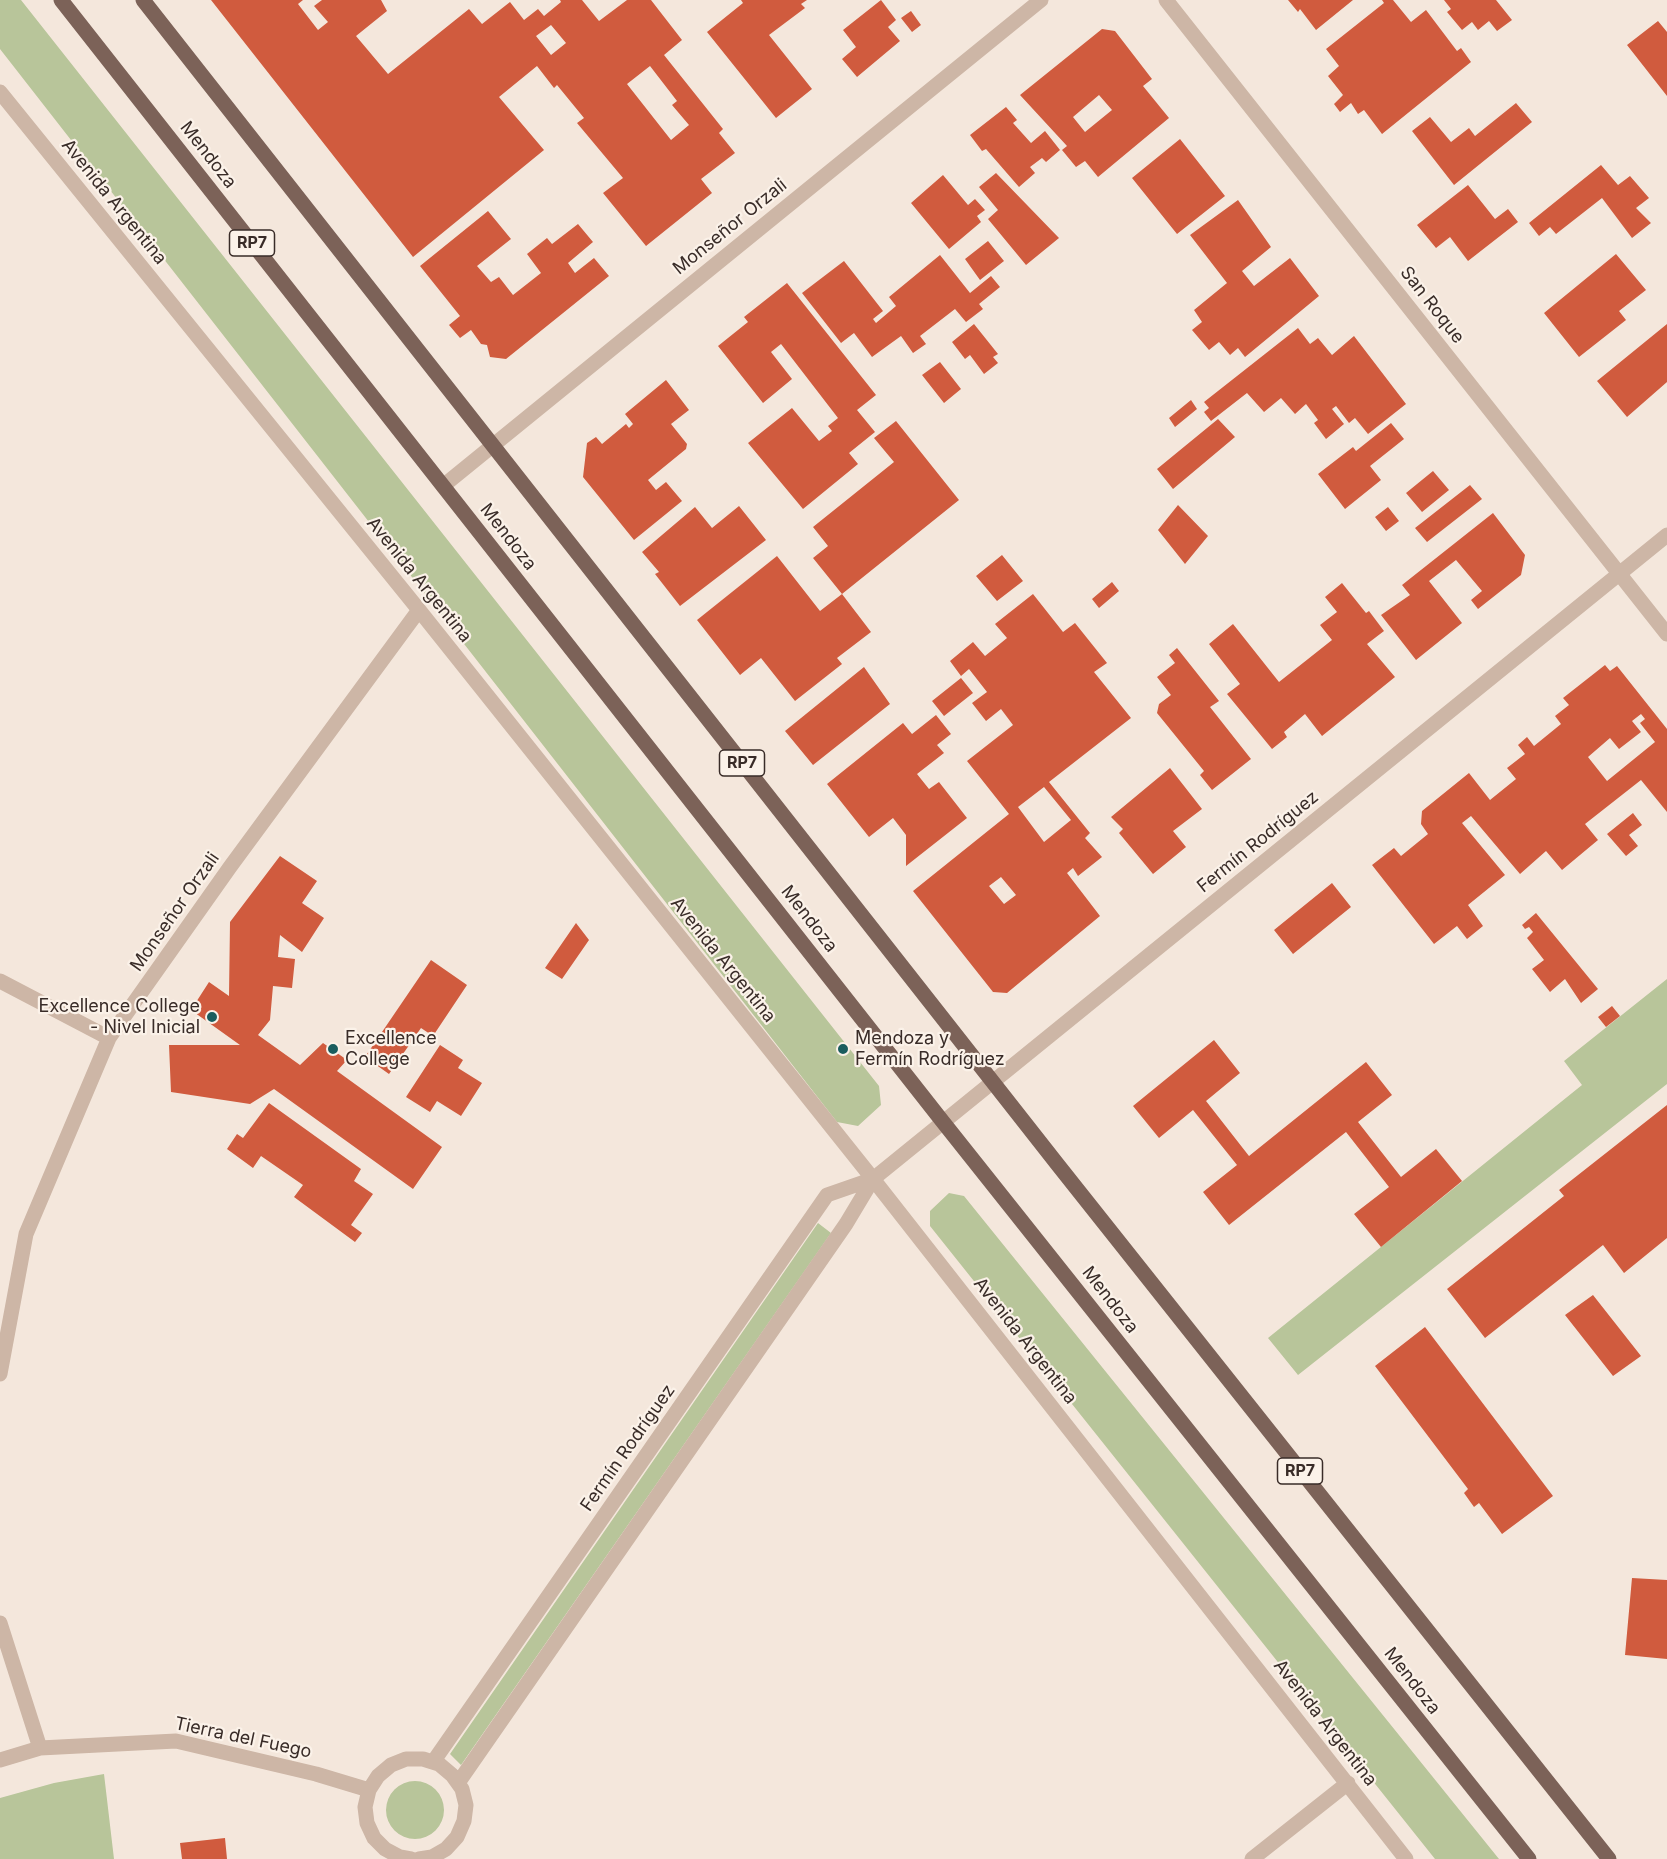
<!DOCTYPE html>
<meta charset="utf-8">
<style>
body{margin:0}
canvas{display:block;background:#f4e7dc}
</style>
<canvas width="1667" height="1859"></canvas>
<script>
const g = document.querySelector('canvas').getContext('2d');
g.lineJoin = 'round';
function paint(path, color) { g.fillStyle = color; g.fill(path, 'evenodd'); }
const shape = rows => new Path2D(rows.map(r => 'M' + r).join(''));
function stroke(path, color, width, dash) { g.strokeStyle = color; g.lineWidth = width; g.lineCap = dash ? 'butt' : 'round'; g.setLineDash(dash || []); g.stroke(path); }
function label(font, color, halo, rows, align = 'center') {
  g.font = font + ' Inter,sans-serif'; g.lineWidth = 4.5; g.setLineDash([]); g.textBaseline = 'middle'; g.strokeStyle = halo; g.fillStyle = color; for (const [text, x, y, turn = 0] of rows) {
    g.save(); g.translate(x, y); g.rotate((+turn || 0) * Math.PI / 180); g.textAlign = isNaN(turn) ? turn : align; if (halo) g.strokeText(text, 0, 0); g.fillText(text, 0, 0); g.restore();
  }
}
paint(shape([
 [0,0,21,0,879,1086,881,1105,858,1126,837,1122,0,49],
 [1667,979,1667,1084,1298,1375,1268,1338,1582,1085,1564,1061],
 [949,1193,964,1196,1499,1859,1435,1859,930,1226,930,1211],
 [818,1223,831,1233,461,1765,450,1754],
 [104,1774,114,1859,0,1859,0,1798,54,1783],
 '386 1810a29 29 0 1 1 58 0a29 29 0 1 1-58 0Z'
]), '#b8c59a');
paint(shape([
 [211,0,303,0,298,4,318,30,328,22,314,6,322,0,381,0,387,11,356,36,388,74,469,9,482,24,510,2,524,20,538,9,544,16,561,2,560,0,582,0,599,21,627,0,651,0,682,40,664,55,723,129,719,133,735,153,701,179,712,193,646,246,603,193,623,178,577,123,584,118,557,85,554,88,537,66,499,97,544,150,413,257],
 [551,25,566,43,551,55,536,36],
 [650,66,677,101,672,105,689,125,671,140,627,84],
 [741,0,807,0,801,4,805,8,769,35,812,89,776,118,707,32,743,3],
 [881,0,896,20,888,27,900,41,857,77,842,59,856,47,843,30],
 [1288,0,1353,0,1316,30,1300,9,1298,12],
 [1382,0,1393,0,1411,22,1426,10,1457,51,1461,48,1471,62,1382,134,1364,110,1358,114,1351,103,1340,112,1334,104,1343,95,1328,76,1339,66,1326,49,1384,3],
 [1444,0,1496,0,1512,20,1497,31,1489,21,1478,30,1472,22,1462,30,1447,12,1451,9],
 [911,11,921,25,912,32,901,18],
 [1658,21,1667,32,1667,96,1627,45],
 [1102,29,1115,31,1152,79,1143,86,1169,118,1098,177,1085,161,1076,167,1062,150,1067,146,1020,95],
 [1099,95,1112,110,1085,132,1073,117],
 [1516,103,1532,122,1454,185,1412,131,1430,117,1451,142,1469,128,1475,136],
 [1006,107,1017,120,1013,123,1031,143,1045,131,1060,150,1046,162,1042,158,1030,167,1035,173,1019,187,986,149,982,151,970,135],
 [1180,139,1225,196,1177,234,1132,178],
 [1601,165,1618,185,1630,176,1649,198,1636,208,1651,223,1632,238,1602,198,1556,234,1550,227,1539,236,1529,223],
 [996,173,1059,238,1026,265,988,219,998,210,979,187],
 [943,175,968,205,975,199,985,210,977,216,981,222,949,249,911,203],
 [1468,185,1495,219,1508,209,1518,222,1468,261,1450,237,1436,248,1417,225],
 [1238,200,1271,247,1242,271,1254,286,1290,258,1319,296,1245,357,1238,348,1230,355,1219,342,1209,350,1192,330,1202,322,1194,310,1227,283,1190,235],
 [488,211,511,239,477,266,491,282,499,277,513,295,541,273,527,254,547,238,552,244,578,224,593,242,568,263,575,273,594,258,609,276,506,359,490,357,487,345,481,344,471,330,460,338,449,325,460,316,420,266],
 [988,241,1004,261,980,280,965,259],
 [1616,254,1646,290,1619,311,1626,320,1579,357,1544,313],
 [940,255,970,293,991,276,1000,287,979,304,983,309,966,322,955,309,920,336,926,344,913,353,901,336,872,357,854,333,841,343,802,293,844,261,883,311,873,319,876,323,896,306,889,297],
 [787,283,876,395,857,410,875,432,849,453,858,464,803,509,748,443,792,408,819,441,832,431,828,426,838,418,781,344,771,352,792,379,763,403,718,346,748,322,744,317],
 [974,324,998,354,993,357,998,363,984,374,970,355,965,359,952,342],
 [1667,324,1667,382,1627,417,1597,381],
 [1298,328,1310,344,1318,338,1332,355,1354,336,1406,404,1368,434,1355,418,1349,423,1336,406,1332,409,1344,424,1326,439,1314,423,1318,420,1306,404,1295,414,1281,398,1264,412,1247,393,1211,421,1204,412,1209,408,1204,402],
 [940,362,961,389,944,403,922,375],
 [666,380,689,410,671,424,687,444,686,449,648,480,656,490,666,482,682,501,634,540,583,477,587,443,596,437,602,444,626,424,629,428,633,424,625,414],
 [1191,400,1197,409,1175,427,1169,418],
 [1218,419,1235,437,1173,489,1157,469],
 [896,421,959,500,842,594,871,632,837,658,842,664,795,701,761,658,740,675,697,620,777,556,820,611,842,594,813,558,828,546,813,527,894,462,874,438],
 [1391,423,1404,439,1370,466,1381,480,1345,509,1318,474,1353,447,1356,451],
 [1433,471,1449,490,1422,512,1406,493],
 [1470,485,1482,499,1427,542,1415,528],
 [1178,505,1208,536,1185,564,1158,530],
 [739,506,766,540,680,606,655,574,659,572,642,552,695,507,712,528],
 [1388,507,1399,521,1386,531,1375,517],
 [1493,513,1525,555,1521,575,1478,609,1471,600,1482,591,1456,560,1429,581,1462,623,1416,660,1381,615,1410,595,1402,585],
 [1002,555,1023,581,997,601,976,576],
 [1112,582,1119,591,1099,608,1092,599],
 [1342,583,1366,613,1369,611,1384,631,1367,644,1395,677,1322,736,1305,714,1284,732,1287,737,1272,749,1227,694,1240,684,1209,644,1233,624,1279,682,1332,640,1320,625,1337,612,1325,597],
 [1033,594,1063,632,1075,623,1107,663,1094,672,1131,718,1049,782,1090,833,1085,838,1102,857,1078,876,1073,868,1067,873,1100,916,1007,993,993,992,913,891,1009,814,967,761,1013,725,1001,709,986,721,972,703,987,692,969,669,961,676,950,661,973,642,985,656,1007,638,995,624],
 [1044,787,1071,820,1044,842,1018,807],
 [1001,877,1016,895,1004,904,989,886],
 [1177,648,1219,701,1210,707,1251,759,1212,790,1200,775,1204,771,1157,713,1159,704,1171,695,1157,677,1175,663,1169,655],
 [1605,665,1610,671,1617,666,1667,729,1667,812,1641,780,1585,824,1598,840,1562,870,1546,851,1520,874,1471,816,1462,823,1505,875,1468,905,1483,926,1467,939,1457,926,1434,944,1372,865,1394,848,1401,856,1428,834,1421,824,1422,811,1469,773,1490,800,1516,779,1507,768,1525,754,1518,745,1527,737,1534,746,1561,724,1555,716,1569,705,1563,698],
 [1641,714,1645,719,1640,723,1655,742,1607,781,1588,757,1610,738,1619,749,1641,732,1632,721],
 [864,667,890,704,813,765,785,731],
 [961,678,973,693,944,716,932,701],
 [936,715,951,734,937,745,944,753,917,774,929,789,939,782,967,818,906,866,906,835,893,818,869,837,827,784,903,723,912,734],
 [1170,768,1202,809,1173,831,1186,847,1153,874,1119,833,1123,829,1111,817],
 [1633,813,1642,825,1629,835,1638,846,1626,856,1607,834],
 [280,856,317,881,302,903,324,918,302,952,280,935,278,957,295,959,292,988,273,986,270,1020,258,1035,300,1065,323,1043,347,1060,337,1071,442,1147,413,1189,274,1089,250,1104,171,1092,169,1045,240,1045,191,1010,209,982,229,996,230,922],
 [1332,883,1351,907,1293,954,1274,930],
 [1536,913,1598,989,1581,1003,1565,979,1550,992,1532,969,1544,960,1527,938,1533,932,1529,927,1525,929,1522,925],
 [576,923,589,940,562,979,545,968],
 [431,960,467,985,433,1036,421,1028,389,1074,365,1057],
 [1612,1006,1620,1016,1606,1027,1598,1017],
 [1214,1040,1240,1073,1206,1101,1249,1156,1366,1062,1392,1095,1358,1122,1401,1177,1436,1149,1462,1181,1381,1247,1354,1214,1389,1187,1346,1132,1229,1225,1203,1192,1237,1165,1193,1110,1159,1138,1133,1106],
 [440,1045,463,1060,458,1068,482,1083,461,1116,437,1101,430,1112,406,1097],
 [269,1103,361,1169,354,1181,373,1194,351,1225,362,1233,355,1242,294,1197,303,1185,261,1156,253,1168,227,1149,237,1134,243,1138],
 [1667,1105,1667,1238,1624,1273,1603,1245,1485,1338,1447,1289,1564,1196,1559,1190],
 [1593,1295,1641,1356,1613,1376,1565,1315],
 [1425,1327,1553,1496,1502,1534,1479,1503,1474,1507,1464,1493,1468,1489,1375,1366],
 [1632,1578,1667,1580,1667,1659,1625,1655],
 [225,1838,227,1859,182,1859,180,1843]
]), '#d05b3e');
stroke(shape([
 [1166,0,1667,634],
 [0,92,419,610,873,1179,1406,1859],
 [443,486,1041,0],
 [0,981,109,1038],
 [0,1374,26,1234,109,1038,230,867,419,610],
 [0,1623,40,1748],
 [0,1760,40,1748,176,1741,316,1774,369,1790],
 [433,1762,827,1195,873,1179,1667,535],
 [458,1783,846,1224,873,1179],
 [411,1859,400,1857,385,1849,374,1838,367,1823,365,1807,369,1790,378,1776,391,1765,406,1759,423,1759,439,1764,452,1775,462,1789,466,1805,464,1821,457,1837,446,1849,432,1857,419,1859],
 [1252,1859,1348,1783]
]), '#cdb6a6', 15);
stroke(shape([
 [61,0,943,1122,1529,1859],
 [143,0,1058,1165,1609,1859]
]), '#7c6258', 15);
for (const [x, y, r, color] of [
 [212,1017,6,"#1a5d5e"],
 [333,1049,6,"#1a5d5e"],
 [843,1049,6,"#1a5d5e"]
]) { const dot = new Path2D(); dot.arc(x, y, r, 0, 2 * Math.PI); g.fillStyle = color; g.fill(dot); stroke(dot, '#fbf2e9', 2); }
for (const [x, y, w] of [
 [252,243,45],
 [742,763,45],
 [1300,1471,45]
]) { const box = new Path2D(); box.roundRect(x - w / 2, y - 13, w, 26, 4.5); g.fillStyle = '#fbf2e9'; g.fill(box); stroke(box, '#392c28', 1.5); }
label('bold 16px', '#392c28', null, [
 ["RP7",252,243],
 ["RP7",742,763],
 ["RP7",1300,1471]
]);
label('18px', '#392c28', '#fbf2e9', [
 ["Mendoza",208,155,52],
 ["Avenida Argentina",114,202,51],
 ["Monseñor Orzali",730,227,-39],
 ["San Roque",1432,305,52],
 ["Mendoza",508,537,52],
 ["Avenida Argentina",419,580,51],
 ["Fermín Rodríguez",1258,842,-39],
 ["Monseñor Orzali",175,912,-55],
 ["Mendoza",809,919,52],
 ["Avenida Argentina",723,960,51],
 ["Mendoza",1110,1300,52],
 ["Avenida Argentina",1025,1341,52],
 ["Fermín Rodríguez",628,1448,-55],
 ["Mendoza",1412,1681,52],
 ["Avenida Argentina",1325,1723,52],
 ["Tierra del Fuego",243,1738,12]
]);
label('18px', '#392c28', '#fbf2e9', [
 ["Excellence College",200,1007,"right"],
 ["- Nivel Inicial",200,1028,"right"],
 ["Excellence",345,1039],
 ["College",345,1060],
 ["Mendoza y",855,1039],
 ["Fermín Rodríguez",855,1060]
], 'left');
</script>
